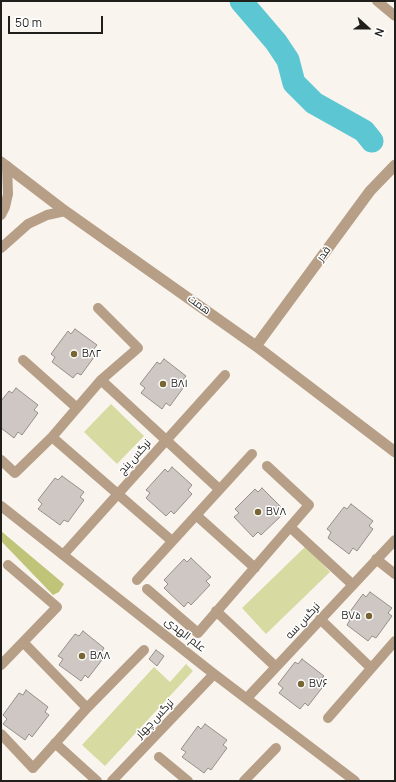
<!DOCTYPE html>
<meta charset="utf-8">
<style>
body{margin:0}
#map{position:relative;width:396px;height:782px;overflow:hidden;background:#f9f5ee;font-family:Manrope,sans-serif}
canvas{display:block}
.frame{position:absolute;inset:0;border:2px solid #201f1c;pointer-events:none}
.north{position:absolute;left:348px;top:8px;width:40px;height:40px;-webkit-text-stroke:3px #fff;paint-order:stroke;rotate:111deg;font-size:11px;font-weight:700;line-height:16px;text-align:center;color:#201f1c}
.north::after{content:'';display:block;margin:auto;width:14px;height:18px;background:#201f1c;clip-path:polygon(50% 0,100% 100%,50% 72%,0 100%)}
.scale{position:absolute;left:8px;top:16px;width:95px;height:18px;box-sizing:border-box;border:2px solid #201f1c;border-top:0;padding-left:5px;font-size:12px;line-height:14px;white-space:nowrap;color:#201f1c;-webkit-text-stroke:3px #fff;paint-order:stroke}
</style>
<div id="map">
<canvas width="396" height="782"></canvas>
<div class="frame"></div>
<div class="north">N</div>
<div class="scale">50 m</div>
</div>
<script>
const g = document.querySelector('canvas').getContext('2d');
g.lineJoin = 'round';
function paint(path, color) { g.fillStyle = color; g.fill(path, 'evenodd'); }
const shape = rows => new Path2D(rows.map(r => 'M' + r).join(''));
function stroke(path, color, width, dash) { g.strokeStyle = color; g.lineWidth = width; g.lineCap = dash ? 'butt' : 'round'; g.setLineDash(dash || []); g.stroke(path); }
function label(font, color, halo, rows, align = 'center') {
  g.font = font + ' Manrope,Cairo,sans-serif'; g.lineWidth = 3; g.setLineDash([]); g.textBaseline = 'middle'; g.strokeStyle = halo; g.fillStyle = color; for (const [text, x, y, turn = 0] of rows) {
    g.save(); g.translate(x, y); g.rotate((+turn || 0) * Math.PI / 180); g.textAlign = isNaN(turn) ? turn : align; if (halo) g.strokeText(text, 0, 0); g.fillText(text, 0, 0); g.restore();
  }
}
paint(shape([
 [111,404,144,436,117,464,84,432],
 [306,546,330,572,266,634,242,608],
 [186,664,193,671,105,766,82,745,154,667,170,682]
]), '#d7dba1');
paint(shape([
 [1,531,64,584,59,592,53,595,1,541]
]), '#c0c478');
stroke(shape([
 [241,1,276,42,288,60,294,83,314,103,364,131,372,141]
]), '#5cc6d2', 23);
const building = shape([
 [75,329,97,345,93,350,97,353,81,375,77,373,73,378,52,362,55,357,51,354,68,331,71,334,75,329],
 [164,359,186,376,182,381,186,384,170,406,166,403,162,409,141,393,145,388,140,384,157,362,160,364,164,359],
 [16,388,38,405,34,410,38,413,22,435,18,432,14,438,1,428,1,401,9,391,12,393,16,388],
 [172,467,192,485,188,490,192,494,174,514,171,511,166,516,146,498,150,493,146,490,165,469,168,472,172,467],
 [62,476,84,492,80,497,84,500,68,522,64,520,60,525,38,509,42,504,38,500,55,478,58,480,62,476],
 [262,488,282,508,277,512,281,516,261,535,258,532,253,537,234,517,239,513,235,509,255,489,258,492,262,488],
 [351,504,373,521,369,526,373,529,357,551,353,548,349,554,328,538,331,532,327,529,344,507,347,509,351,504],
 [191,558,211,577,206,581,210,585,191,605,188,602,184,607,164,588,168,584,164,580,184,559,187,562,191,558],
 [370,592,392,608,388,613,392,616,376,638,372,636,368,641,347,625,350,620,346,617,363,594,366,597,370,592],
 [83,631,104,648,101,653,105,656,88,678,85,675,81,681,59,665,63,659,58,656,75,634,79,636,83,631],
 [156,650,164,656,157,666,149,659,156,650],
 [302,659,324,676,320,681,325,684,308,706,305,703,300,709,279,693,283,688,278,684,295,662,298,664,302,659],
 [26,690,48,707,45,712,49,715,32,737,29,734,25,740,3,724,7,719,3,715,19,693,23,695,26,690],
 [205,724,227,740,223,745,227,748,211,770,208,768,204,773,182,757,186,752,181,749,198,726,201,729,205,724]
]);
paint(building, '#cec7c3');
stroke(building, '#958f8b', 1);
stroke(shape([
 [377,1,395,16],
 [1,215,5,207,8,194,7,166],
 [1,248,28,224,47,215,65,211],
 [23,360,77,408],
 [101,380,219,489],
 [52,437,172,541],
 [1,460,15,473,52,437,101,380,138,348,98,308],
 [1,506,214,674,355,781],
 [196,515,255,568],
 [290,527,353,585],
 [63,555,225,375],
 [376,559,395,574],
 [137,580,252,454],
 [147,589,198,633,309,505,267,466],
 [216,611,276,667],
 [320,619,371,668],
 [23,642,87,708],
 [1,665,57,607,8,565],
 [247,698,395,540],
 [328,718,395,641],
 [1,734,33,768,87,708,144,650],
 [55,743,97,781],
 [159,757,188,781],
 [112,781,214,674],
 [244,781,276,748]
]), '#b79f87', 10);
stroke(shape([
 [1,162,65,211,256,346,395,452],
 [256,346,370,191,395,165]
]), '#b79f87', 11);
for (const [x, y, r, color] of [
 [74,354,4,"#776634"],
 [163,384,4,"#776634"],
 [258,512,4,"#776634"],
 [369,616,4,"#776634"],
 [82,656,4,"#776634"],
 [301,684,4,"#776634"]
]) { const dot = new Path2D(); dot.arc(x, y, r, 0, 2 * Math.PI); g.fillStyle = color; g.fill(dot); stroke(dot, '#fff', 1.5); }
label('11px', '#201f1c', '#fff', [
 ["قدر",324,254,-54],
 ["همت",199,305,35],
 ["نرگس پنج",135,457,-48],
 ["نرگس سه",303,621,-47],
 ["علم الهدی",185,635,38],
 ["نرگس چهار",155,719,-46]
]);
label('11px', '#201f1c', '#fff', [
 ["B۸۲",82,354],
 ["B۸۱",171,384],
 ["B۷۸",266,512],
 ["B۷۵",361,616,"right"],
 ["B۸۸",90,656],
 ["B۷۶",309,684]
], 'left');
</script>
